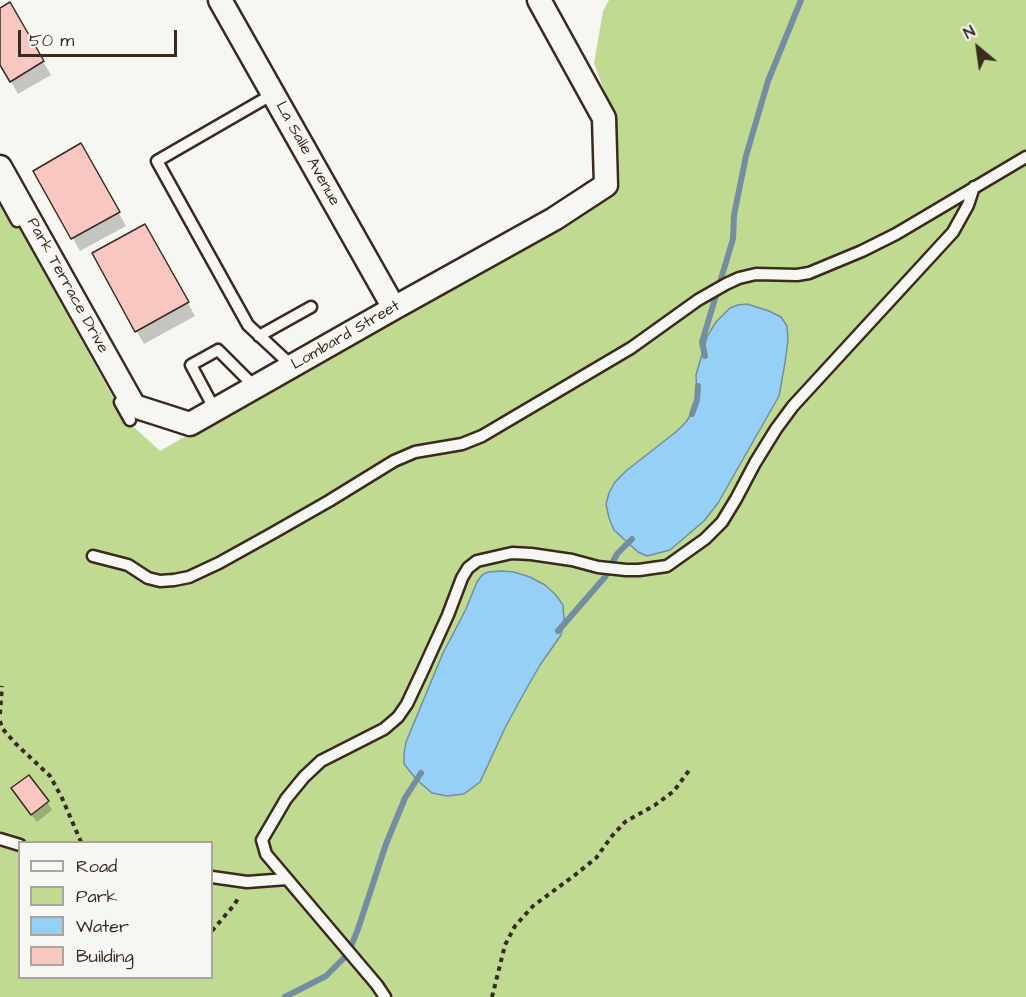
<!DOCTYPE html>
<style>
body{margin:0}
#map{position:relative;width:1026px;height:997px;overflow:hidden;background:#f6f6f2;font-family:"Architects Daughter",sans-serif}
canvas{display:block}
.legend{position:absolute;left:18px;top:841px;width:195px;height:138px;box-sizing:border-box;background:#f6f6f2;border:2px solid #aba49d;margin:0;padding:8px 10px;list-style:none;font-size:18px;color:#3b2a1e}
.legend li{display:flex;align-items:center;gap:12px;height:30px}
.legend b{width:30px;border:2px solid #aba49d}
.north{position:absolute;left:948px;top:18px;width:60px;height:60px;-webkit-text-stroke:4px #f6f6f2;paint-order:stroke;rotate:331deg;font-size:16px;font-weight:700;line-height:24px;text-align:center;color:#3b2a1e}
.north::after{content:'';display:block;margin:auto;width:21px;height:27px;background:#3b2a1e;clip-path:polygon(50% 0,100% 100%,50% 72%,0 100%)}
.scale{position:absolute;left:18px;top:30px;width:159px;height:27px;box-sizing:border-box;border:3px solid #3b2a1e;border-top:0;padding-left:8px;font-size:18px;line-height:21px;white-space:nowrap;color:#3b2a1e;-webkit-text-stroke:4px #f6f6f2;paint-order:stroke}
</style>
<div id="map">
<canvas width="1026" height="997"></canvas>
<ul class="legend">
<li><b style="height:8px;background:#f6f6f2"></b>Road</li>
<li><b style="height:16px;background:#c0da91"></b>Park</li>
<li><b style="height:16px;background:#96d0f6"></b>Water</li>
<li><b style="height:16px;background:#f8c7c1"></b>Building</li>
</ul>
<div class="north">N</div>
<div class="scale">50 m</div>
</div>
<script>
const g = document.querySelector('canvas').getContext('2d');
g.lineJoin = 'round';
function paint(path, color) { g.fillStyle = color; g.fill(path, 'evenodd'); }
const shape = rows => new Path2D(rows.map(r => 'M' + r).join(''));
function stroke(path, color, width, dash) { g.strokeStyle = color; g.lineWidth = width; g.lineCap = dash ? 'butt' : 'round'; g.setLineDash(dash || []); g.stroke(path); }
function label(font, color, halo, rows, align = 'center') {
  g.font = font + ' "Architects Daughter",sans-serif'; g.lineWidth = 4.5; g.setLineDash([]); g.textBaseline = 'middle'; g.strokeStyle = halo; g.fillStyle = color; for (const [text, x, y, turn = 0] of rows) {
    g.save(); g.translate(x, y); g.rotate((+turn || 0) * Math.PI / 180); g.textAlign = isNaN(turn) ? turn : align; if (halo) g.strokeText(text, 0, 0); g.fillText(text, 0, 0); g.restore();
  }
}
paint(shape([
 [609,0,1026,0,1026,997,0,997,0,193,125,419,160,451,620,185,617,126,594,63,603,11],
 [20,842,212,842,212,978,20,978]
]), '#c0da91');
const water = shape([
 [747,304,769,311,781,317,787,326,788,340,785,363,779,396,718,503,704,521,670,550,647,556,638,552,614,530,609,518,606,504,609,493,615,482,626,471,677,431,686,422,695,408,697,400,696,375,707,337,711,330,716,322,730,308,738,305,747,304],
 [502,571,514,572,530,577,545,585,555,594,563,605,564,620,561,635,540,665,524,693,506,726,480,782,464,794,447,796,432,793,417,780,404,764,404,754,406,742,443,653,465,611,477,582,482,575,488,572,502,571]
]);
paint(water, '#96d0f6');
stroke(water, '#728ea0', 1.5);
paint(shape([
 [9,4,51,75,18,94,0,62,0,10],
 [81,145,126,226,80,251,35,171],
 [145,226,195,316,144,344,94,254],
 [13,789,47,802,52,810,37,822]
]), '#0003');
stroke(shape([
 [705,356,702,342,733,239,734,215,746,156,768,81,801,0],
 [692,414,697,400,698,386],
 [558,631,605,577,617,554,632,539],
 [285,997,326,976,348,954,358,929,386,844,405,798,421,773]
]), '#728ea0', 6);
const building = shape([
 [10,2,44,61,10,82,0,65,0,8,10,2],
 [81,143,120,212,71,239,33,171,81,143],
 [145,224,189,302,135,332,92,253,145,224],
 [29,775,49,801,31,815,11,788,29,775]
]);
paint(building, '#f8c7c1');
stroke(building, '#3b2a1e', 1.5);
const service = shape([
 [273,94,157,161,248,325,292,366],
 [0,190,17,221],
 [259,336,311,307],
 [120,402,130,420],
 [215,410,191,365,218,350,255,387],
 [93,556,128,565,148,578,160,581,174,580,189,577,219,563,273,533,329,501,394,461,415,452,462,444,482,436,631,348,698,300,726,284,739,278,756,274,797,275,809,273,862,251,896,234,1026,157],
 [0,839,20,845],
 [212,877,247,882,287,879],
 [385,997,377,985,266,854,262,840,286,799,304,777,321,761,384,729,398,717,407,704,423,670,448,615,462,578,468,568,477,561,512,553,531,554,572,560,598,567,626,570,639,570,667,566,705,539,722,522,736,499,755,463,776,429,793,406,953,232,968,205,974,187]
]);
const minor = shape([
 [220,0,394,308],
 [0,167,134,406,190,424,394,308,554,219,606,185,604,118,539,0]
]);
stroke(service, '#3b2a1e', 15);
stroke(minor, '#3b2a1e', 27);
stroke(shape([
 [0,714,2,686],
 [0,721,2,728,15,743,50,776,62,798,81,842],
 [212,931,234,905,239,897],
 [492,997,505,945,515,926,533,906,575,875,596,858,612,836,625,822,655,805,674,791,690,769]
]), '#3b2a1e', 4, [4.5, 4.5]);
stroke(service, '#f6f6f2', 10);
stroke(minor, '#f6f6f2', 22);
label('16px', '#3b2a1e', '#f6f6f2', [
 ["La Salle Avenue",307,154,61],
 ["Park Terrace Drive",67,286,61],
 ["Lombard Street",346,336,-30]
]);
</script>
